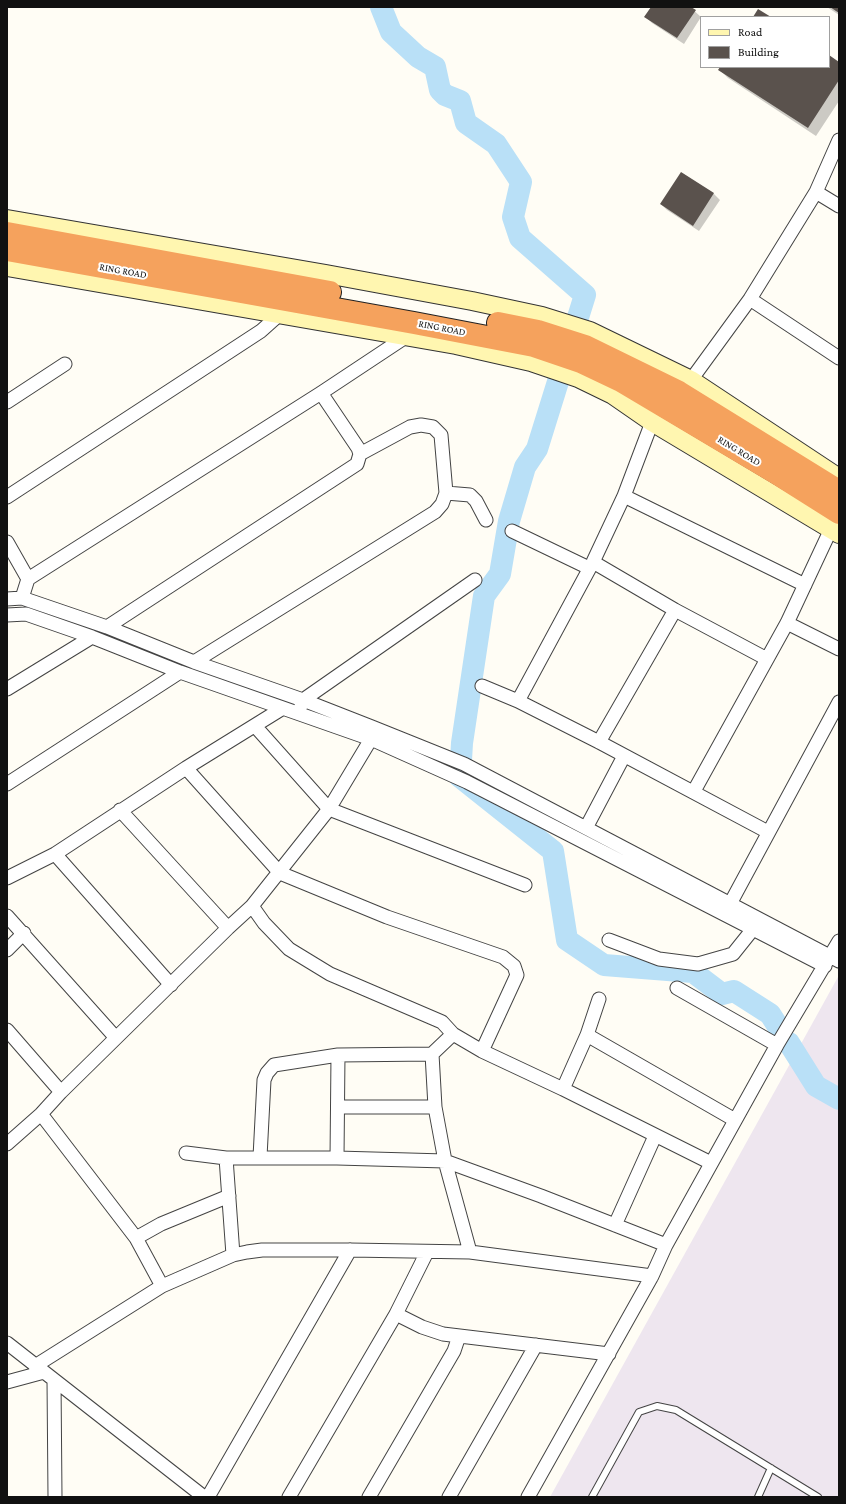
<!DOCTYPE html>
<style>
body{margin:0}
#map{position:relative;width:846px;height:1504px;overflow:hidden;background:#fffdf5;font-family:"Crimson Pro",serif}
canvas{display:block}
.frame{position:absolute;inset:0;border:8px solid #111;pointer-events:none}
.legend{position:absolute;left:700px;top:16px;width:130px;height:52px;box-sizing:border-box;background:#fff;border:1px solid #a0a0a0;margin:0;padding:5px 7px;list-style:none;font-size:12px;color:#111}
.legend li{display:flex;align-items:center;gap:8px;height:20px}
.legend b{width:20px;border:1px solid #a0a0a0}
</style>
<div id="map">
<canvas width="846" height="1504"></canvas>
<div class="frame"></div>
<ul class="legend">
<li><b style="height:5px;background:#fff6b0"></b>Road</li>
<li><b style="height:11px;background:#5a524d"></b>Building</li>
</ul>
</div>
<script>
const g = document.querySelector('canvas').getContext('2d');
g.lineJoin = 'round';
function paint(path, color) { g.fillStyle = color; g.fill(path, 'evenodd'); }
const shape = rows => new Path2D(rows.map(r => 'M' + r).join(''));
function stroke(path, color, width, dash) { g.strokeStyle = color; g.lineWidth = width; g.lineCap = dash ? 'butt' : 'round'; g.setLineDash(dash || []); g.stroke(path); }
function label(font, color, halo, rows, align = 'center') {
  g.font = font + ' "Crimson Pro",serif'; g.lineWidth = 4; g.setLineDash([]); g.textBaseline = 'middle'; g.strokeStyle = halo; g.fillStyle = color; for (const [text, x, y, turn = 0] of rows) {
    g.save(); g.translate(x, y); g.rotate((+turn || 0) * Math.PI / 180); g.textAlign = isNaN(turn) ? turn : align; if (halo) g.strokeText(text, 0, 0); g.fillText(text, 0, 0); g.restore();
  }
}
paint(shape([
 [838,977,839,1497,550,1497]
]), '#eee6ef');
paint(shape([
 [652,7,690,7,701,17,684,44,652,23,646,17],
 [827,7,839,7,839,15],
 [829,56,839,63,839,101,816,136,728,78,719,69,721,67,829,67],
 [682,173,714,194,720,200,699,231,667,210,661,204]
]), '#0003');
stroke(shape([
 [381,7,391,32,418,57,435,67,440,90,445,95,460,101,466,123,496,144,521,182,513,217,520,238,585,295,537,449,525,467,509,521,500,574,484,596,462,743,460,777,553,851,567,940,604,965,693,972,722,994,734,991,770,1014,779,1028],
 [789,1043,816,1086,839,1099]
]), '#b9e0f7', 22);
paint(shape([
 [651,7,691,7,696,10,677,38,644,17],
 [830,7,839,7,839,13],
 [758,9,771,17,753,17],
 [829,55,839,62,839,80,808,128,718,70,720,67,829,67],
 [681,172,714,193,693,226,660,204]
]), '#5a524d');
const lane = shape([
 [592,1497,639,1412,657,1406,676,1410,818,1497],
 [758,1497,771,1468]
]);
const street = shape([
 [816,192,839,206],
 [750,299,839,358],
 [691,380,750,299,816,192,839,140],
 [7,402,65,364],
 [446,493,470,495,476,501,486,520],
 [624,496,805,585],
 [7,497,261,331,280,314],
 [512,531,589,568],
 [7,542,28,579],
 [593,562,675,610,767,659],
 [22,598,28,579,321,393,407,336],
 [7,599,22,598,107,627,194,662,303,700,372,727,464,764,839,961],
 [7,615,26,614,92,637,180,672,371,739,467,782,825,966],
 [787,623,839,649],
 [107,627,357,464,360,454,358,448,321,393],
 [194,662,435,512,442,504,446,493,441,435,433,427,421,425,410,427,360,454],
 [482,686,518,701,599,742,768,832],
 [7,689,92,637],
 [518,701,593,562,624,496,652,422],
 [301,706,303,700,475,580],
 [255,726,329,809,525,885],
 [599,742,675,610],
 [186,768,280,873,387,917,503,957,514,966,517,975,482,1051],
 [7,784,180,672],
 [694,791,787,623,831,529],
 [120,810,228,928],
 [586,828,624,756],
 [55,854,171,985],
 [7,878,55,854,186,768,283,708],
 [730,904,839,702],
 [252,906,264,923,289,949,330,974,442,1022,453,1034,482,1051,563,1089,711,1163],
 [7,916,116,1038],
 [609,940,659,959,698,964,733,954,753,929],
 [7,950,24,933],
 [677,988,777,1045],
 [7,1030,61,1092],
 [453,1034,432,1054,435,1107,445,1161,470,1252],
 [587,1035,735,1120],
 [563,1089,587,1035,599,999],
 [338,1107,435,1107],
 [41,1114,136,1238,162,1286],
 [7,1144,41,1114,61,1092,228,928,252,906,329,809,371,739],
 [186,1153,226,1158,337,1158,445,1161,541,1196,666,1245],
 [260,1157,264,1080,267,1073,274,1065,338,1055,432,1054],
 [226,1158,233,1255],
 [337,1158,338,1055],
 [615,1225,655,1136],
 [136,1238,161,1224,229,1196],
 [396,1314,422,1327,443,1334,609,1354],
 [7,1343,204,1497],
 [35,1366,162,1286,233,1255,247,1252,262,1250,350,1250,470,1252,652,1276],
 [54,1380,55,1497],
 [7,1382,44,1372],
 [208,1497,350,1250],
 [289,1497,396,1314,427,1252],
 [369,1497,454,1351,459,1336],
 [449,1497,536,1345],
 [528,1497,652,1276,666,1245,777,1045,839,941]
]);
const secondary = shape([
 [7,219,326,274,472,301,542,316,590,331,691,380,839,478],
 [7,267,456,345,531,362,578,378,613,395,652,422,839,534]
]);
const highway = shape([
 [7,233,330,292],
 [7,250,414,323,534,346,581,362,621,381,774,472,839,513],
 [498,323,538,331,585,346,679,392,839,491]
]);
stroke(lane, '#444', 8);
stroke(street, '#444', 15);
stroke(secondary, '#333', 20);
stroke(highway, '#222', 24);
stroke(lane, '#fff', 6);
stroke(street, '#fff', 13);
stroke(secondary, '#fff6b0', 18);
stroke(highway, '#f5a25d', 22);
label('10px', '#111', '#fff', [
 ["RING ROAD",123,271,10],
 ["RING ROAD",442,328,11],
 ["RING ROAD",739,451,31]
]);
</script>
